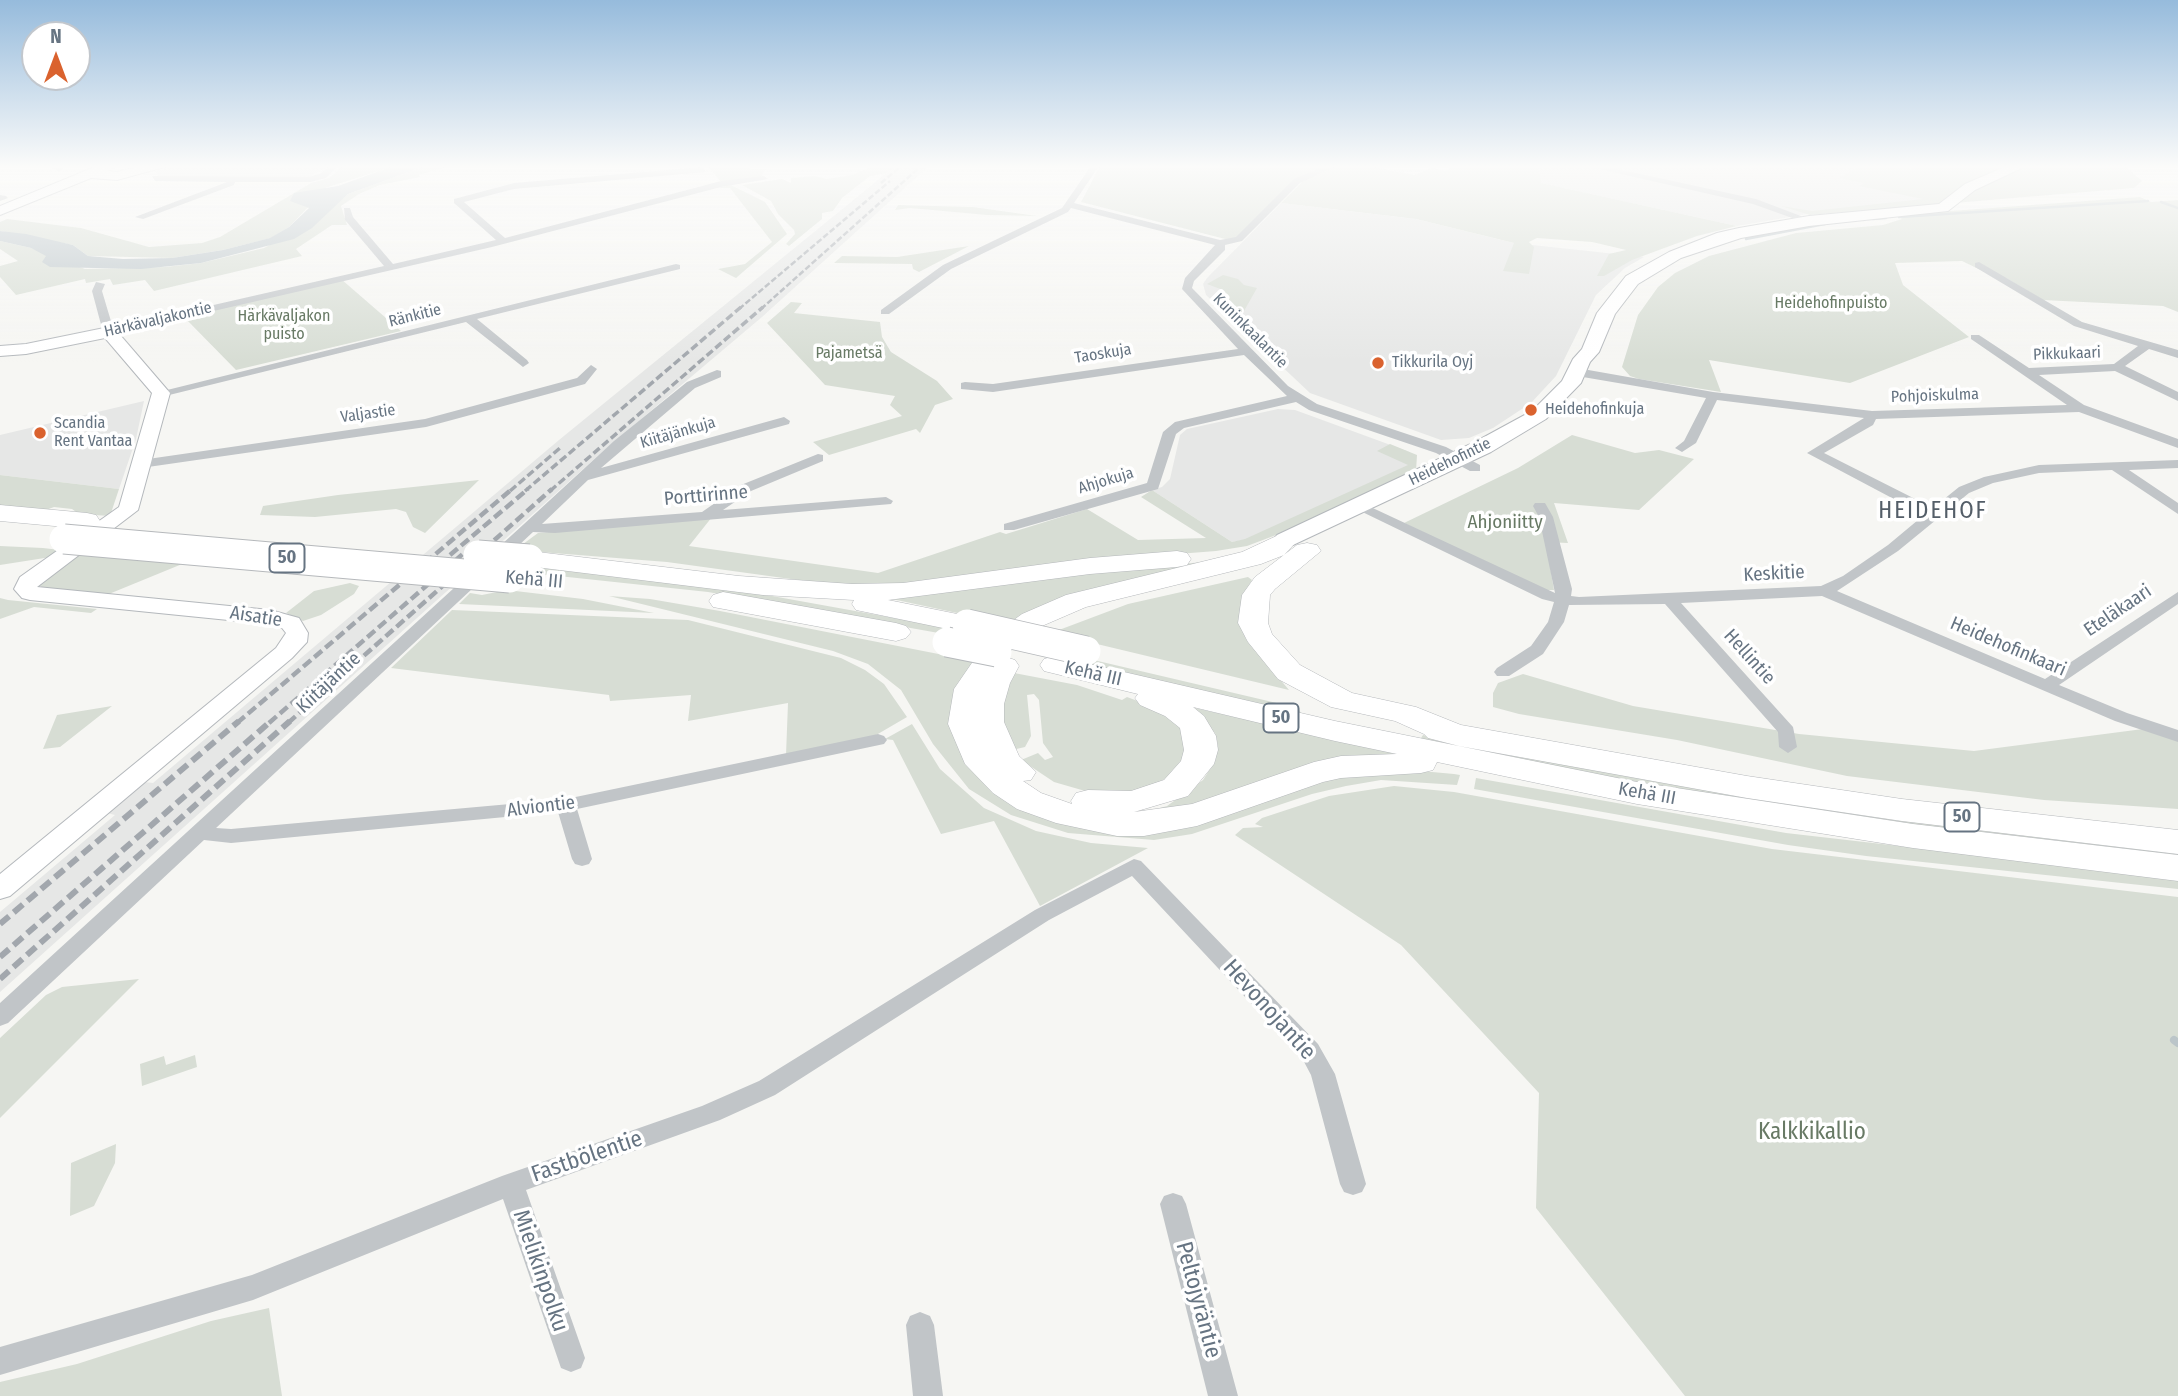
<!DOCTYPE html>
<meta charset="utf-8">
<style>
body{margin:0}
#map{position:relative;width:2178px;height:1396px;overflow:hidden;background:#f6f6f3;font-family:"Fira Sans Condensed",sans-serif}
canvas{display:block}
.north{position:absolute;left:21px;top:21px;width:70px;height:70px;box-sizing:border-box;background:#fff;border:2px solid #c2c7cd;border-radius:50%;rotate:0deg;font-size:19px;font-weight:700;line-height:28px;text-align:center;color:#667482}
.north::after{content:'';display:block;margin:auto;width:24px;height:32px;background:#da622e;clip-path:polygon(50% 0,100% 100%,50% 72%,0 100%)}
</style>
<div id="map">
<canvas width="2178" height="1396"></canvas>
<div class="north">N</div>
</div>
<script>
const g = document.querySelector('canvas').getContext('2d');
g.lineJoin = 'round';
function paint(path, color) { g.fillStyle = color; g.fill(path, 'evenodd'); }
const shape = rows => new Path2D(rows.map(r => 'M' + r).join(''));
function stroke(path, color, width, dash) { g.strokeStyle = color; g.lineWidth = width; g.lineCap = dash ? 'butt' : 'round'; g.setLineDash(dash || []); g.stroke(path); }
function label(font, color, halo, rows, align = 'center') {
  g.font = font + ' "Fira Sans Condensed",sans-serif'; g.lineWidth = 7; g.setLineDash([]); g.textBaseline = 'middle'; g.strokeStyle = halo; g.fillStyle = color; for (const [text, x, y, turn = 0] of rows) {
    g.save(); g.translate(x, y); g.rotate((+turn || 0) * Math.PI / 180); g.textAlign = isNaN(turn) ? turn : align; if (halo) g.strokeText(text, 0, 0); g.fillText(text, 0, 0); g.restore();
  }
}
paint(shape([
 [178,166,329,166,307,178,158,177,156,171],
 [895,166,929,166,762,317,601,453,0,992,0,912,115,815,107,813,144,782,153,783,559,440],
 [1538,166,2123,166,2141,180,1808,214,1737,226,1540,183],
 [1281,203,1416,219,1514,243,1644,257,1625,268,1596,295,1556,376,1531,403,1493,428,1469,438,1441,440,1310,393,1206,295,1203,284,1207,278],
 [144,401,136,439,119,489,0,475,0,435],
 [1278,409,1295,410,1407,451,1414,455,1413,465,1250,539,1232,542,1152,490,1162,487,1170,479,1180,435,1187,429]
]), '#e6e7e6');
paint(shape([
 [343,166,394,166,325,188,334,189,316,199,289,227,271,238,223,250,172,258,88,256,73,245,0,231,0,222,7,219,81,228,149,247,202,243,220,237,311,183,329,178],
 [425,166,449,166,419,175,420,177,380,185,359,194,341,206,347,225,332,225,296,249,302,256,154,291,145,280,113,285,110,279,86,283,85,279,16,295,0,277,0,266,18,261,0,249,0,241,31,248,85,269,165,267,201,263,264,248,323,216,348,194],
 [708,166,751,166,750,169,766,169,761,177,721,182],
 [873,166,895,166,887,173,870,176,842,198,833,211,822,213,822,219,789,246,786,244,795,234,794,230,778,214,771,201,742,185,782,179,791,183,791,178,815,176,827,179,852,175],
 [1100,166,1328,166,1304,177,1237,238,1229,240,1081,202],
 [1338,166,1369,166,1414,175,1432,168,1445,171,1456,166,1538,166,1541,183,1737,226,1697,236,1632,260,1604,276,1597,276,1609,254,1626,250,1592,242,1537,238,1529,242,1534,247,1529,274,1503,271,1514,243,1416,219,1281,203,1303,181],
 [1861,166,1913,169,1920,166,2124,166,2142,181,2134,188,1810,215,1781,206,1812,211,1923,199,1859,186,1864,183,1839,178],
 [731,185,765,202,787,234,736,278,718,269,745,264,772,242,730,188,717,188],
 [2140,197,2151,202,2178,200,2178,312,2163,306,2043,300,2006,278,1997,278,1962,261,1895,263,1903,285,1969,337,1850,383,1709,360,1721,392,1639,379,1630,376,1622,367,1638,315,1658,287,1675,273,1709,256,1796,233,1883,225,1902,219,1896,215],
 [898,205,973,207,1037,216,987,215,910,208,895,210],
 [969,246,919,272,913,269,912,264,834,263,842,256,897,257],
 [1223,275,1238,279,1244,285,1257,288,1244,311,1233,314,1214,296,1223,290,1207,284],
 [341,279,401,331,236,370,184,317],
 [791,302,802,303,794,313,880,322,882,337,891,352,937,381,953,399,935,405,920,433,916,429,829,455,813,442,902,416,890,405,895,396,825,385,767,323],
 [1572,435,1635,453,1659,450,1694,459,1639,510,1554,503,1568,543,1546,542,1554,590,1544,590,1404,523,1518,468],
 [1390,444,1417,455,1416,471,1284,532,1247,546,1216,551,1139,557,887,587,820,583,667,562,515,550,538,533,712,517,689,546,878,573,1000,532,1006,534,1087,509,1138,540,1206,538,1141,497,1152,490,1232,542,1245,539,1408,465,1377,451],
 [0,475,119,489,110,516,79,514,72,509,54,507,46,510,0,505],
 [479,480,425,533,413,527,406,512,396,509,315,517,260,515,263,506,338,495],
 [0,546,43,548,60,550,51,557,0,565],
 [79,552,187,562,104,596,45,590,37,583],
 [1205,562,1013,625,878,596,1141,567],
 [527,565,772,596,955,629,950,635,708,592,521,572],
 [1248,577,1252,580,1242,598,1240,613,1246,639,1289,690,1051,633,1128,604],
 [350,583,359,586,354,594,321,615,303,621,286,613,314,591],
 [507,590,583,599,654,613,459,604,470,593,482,595],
 [609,596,650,599,720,611,974,661,952,725,1081,828,1359,773,1421,771,1454,774,1460,775,1457,785,1381,780,1346,786,1312,794,1192,834,1154,840,1068,833,1011,815,969,789,933,744,901,690,868,664,833,651],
 [0,598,8,600,97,609,91,613,34,607,0,619],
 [452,610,688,620,841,658,865,670,884,684,907,717,871,738,786,755,788,703,688,721,691,695,610,701,609,695,391,668],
 [1068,654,1298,708,1301,713,1064,659],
 [1014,673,1077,685,1122,700,1127,697,1151,706,1177,724,1185,735,1184,758,1172,775,1146,789,1099,795,1054,782,1021,760,1038,753,1045,760,1053,757,1043,743,1039,700,1034,694,1027,695,1031,736,1025,747,1012,750,1005,737,1001,703],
 [1523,674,1633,706,1799,734,1974,751,2143,729,2178,739,2178,809,2044,800,1847,776,1677,740,1519,714,1493,707,1493,693,1498,683],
 [112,706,60,747,43,749,57,715],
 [1186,706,1395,753,1151,818,1122,810,1149,811,1167,806,1203,780,1215,761,1218,746,1215,733],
 [912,724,940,769,984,808,1036,831,1091,843,1148,848,1040,906,994,821,941,834,893,740,885,739],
 [1423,735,1515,754,2178,852,2178,860,2020,842,1589,775,1419,741],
 [1476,778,1786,833,2178,878,2178,889,1866,856,1788,845,1474,789],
 [1394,786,1454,792,1772,849,2178,897,2178,1396,1685,1396,1536,1208,1539,1093,1401,945,1235,835,1243,828,1263,827,1255,824,1262,818,1329,796],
 [139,979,0,1118,0,1038,46,995,62,987],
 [195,1055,197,1067,142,1086,140,1064,164,1056,166,1065],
 [116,1144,115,1163,94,1206,70,1216,71,1163],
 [269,1308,282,1396,0,1396,0,1382,77,1364,211,1321]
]), '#d7ddd4');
paint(shape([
 [394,166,425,166,348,194,312,228,294,239,201,263,141,269,50,267,42,262,46,256,31,248,0,241,0,231,26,234,73,245,88,256,123,259,172,258,223,250,270,238,289,227,309,208,290,201,294,193,338,186]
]), '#bbc5c9');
stroke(shape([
 [2161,202,2178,208],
 [1899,217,2148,201],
 [1873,219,1886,218],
 [1746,239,1825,224]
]), '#bbc5c9', 2.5);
stroke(shape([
 [2174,1040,2178,1043]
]), '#bbc5c9', 8);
const secondary = shape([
 [109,327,115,329,170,393,138,510,37,587,270,610,299,618,308,633,307,642,292,658,10,896,0,899,0,874,276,648,286,633,282,628,268,624,30,600,22,598,14,589,20,577,119,507,152,393,105,338,26,354,0,356,0,346,26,344,109,327]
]);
const primary = shape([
 [97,166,116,166,108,171,117,172,142,166,168,166,117,180,91,178,0,215,0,206,97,166],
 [2007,166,2026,166,1975,190,1948,211,1809,226,1741,238,1681,258,1638,284,1615,314,1599,352,1590,362,1581,383,1546,419,1491,452,1293,545,1285,547,1277,545,1273,540,1277,535,1475,442,1532,411,1562,381,1573,359,1582,349,1597,313,1626,276,1669,252,1717,233,1739,228,1809,216,1939,204,1965,184,2007,166]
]);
const highway = shape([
 [0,505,87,513,96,515,100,521,96,527,87,529,0,521,0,505],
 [1285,532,1294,534,1298,540,1284,555,1261,564,1086,607,1042,626,1011,650,1006,657,1015,660,1019,666,1010,683,1004,704,1004,722,1019,756,1036,772,1031,780,1023,781,1041,793,1072,804,1071,801,1076,793,1088,790,1131,791,1164,780,1181,761,1184,750,1180,728,1165,716,1140,705,1135,698,1138,694,1044,671,1040,665,1044,659,1055,656,1335,721,1637,782,1913,824,2178,855,2178,881,1913,848,1637,804,1437,762,1433,770,1421,773,1341,778,1323,782,1197,826,1144,836,1117,836,1056,823,1017,809,993,793,965,764,948,724,954,689,989,638,1022,614,1066,595,1242,552,1285,532],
 [1193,707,1335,741,1397,754,1341,756,1314,762,1192,804,1134,812,1188,796,1214,764,1218,750,1216,736,1204,716,1193,707],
 [1307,543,1317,545,1321,551,1275,589,1270,595,1268,623,1272,634,1300,665,1352,693,1416,707,1461,725,1747,776,1902,799,2178,830,2178,854,1902,821,1747,798,1459,746,1428,738,1424,734,1395,721,1331,707,1278,679,1248,642,1238,623,1242,595,1255,577,1297,545,1307,543],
 [529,551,739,576,852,584,903,583,1090,558,1177,551,1187,553,1191,559,1187,565,1177,567,1090,574,888,600,977,618,982,624,977,630,967,633,856,610,852,604,854,600,763,595,519,565,515,559,519,553,529,551],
 [723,592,896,623,906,626,911,632,906,638,896,641,713,607,709,601,713,595,723,592]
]);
stroke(secondary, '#b4b8bc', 2);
stroke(primary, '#b4b8bc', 2);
stroke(highway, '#b6b9bc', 1);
paint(shape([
 [49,166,60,166,63,169,59,172,49,166],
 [329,166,338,166,326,178,311,182,235,182,234,185,143,219,135,217,227,182,155,181,152,176,308,177,320,174,329,166],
 [1091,166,1099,166,1074,203,1220,240,1236,237,1294,179,1325,166,1337,166,1300,183,1242,241,1225,245,1225,250,1194,281,1192,288,1288,386,1317,404,1446,447,1480,465,1480,471,1470,471,1436,453,1309,410,1296,402,1184,428,1176,434,1158,489,1014,530,1004,530,1004,524,1147,483,1163,432,1175,422,1287,396,1244,355,993,392,961,389,961,383,965,382,993,384,1238,349,1182,289,1185,278,1215,245,1071,208,1068,212,951,269,889,314,881,314,881,310,943,265,1062,208,1091,166],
 [1586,166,1603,166,1756,199,1814,221,1809,224,1753,204,1586,166],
 [703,167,706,172,514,189,464,202,505,238,721,181,764,176,768,179,721,187,492,247,109,335,103,332,92,291,96,282,105,284,102,291,113,328,384,266,345,220,344,208,350,208,353,217,393,264,496,240,454,203,454,199,514,183,703,167],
 [0,195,6,196,8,198,0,201,0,195],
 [1979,262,2082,322,2178,350,2178,358,2149,349,2125,366,2178,392,2178,401,2115,371,2039,375,2084,405,2178,439,2178,448,2079,412,1876,419,1873,425,1824,453,1933,508,1959,487,1984,477,2039,465,2178,460,2178,468,2129,470,2178,503,2178,514,2112,470,2039,473,1993,483,1969,493,1898,551,1837,591,2045,679,2178,592,2178,604,2059,685,2127,713,2178,730,2178,742,2115,721,1822,596,1681,603,1793,727,1797,747,1788,753,1779,747,1778,732,1665,604,1569,605,1564,622,1543,654,1509,676,1497,676,1494,672,1497,668,1531,646,1548,622,1554,602,1542,599,1350,506,1352,503,1362,503,1555,593,1539,517,1533,506,1535,503,1545,503,1553,517,1572,589,1571,596,1579,597,1821,586,1843,576,1888,545,1924,515,1807,453,1864,418,1717,400,1696,443,1682,452,1675,448,1684,441,1706,398,1577,376,1571,372,1577,368,1713,392,1872,411,2067,405,1971,339,1971,335,1979,335,2029,368,2114,364,2138,346,2074,326,1975,267,1975,263,1979,262],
 [676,264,680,265,680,269,477,319,527,360,529,363,523,367,466,322,161,397,155,393,676,264],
 [591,365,597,369,585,384,426,427,141,468,134,464,141,460,425,419,577,378,591,365],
 [717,370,721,371,721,377,695,388,601,468,784,417,790,421,789,424,588,480,542,524,702,512,741,485,818,454,823,455,823,461,751,491,723,510,886,497,893,501,891,504,555,533,533,532,216,828,231,829,566,799,878,734,884,736,887,740,884,744,577,809,592,859,589,864,582,866,575,864,572,859,558,812,231,843,204,840,8,1023,0,1026,0,1003,524,524,614,441,687,382,717,370],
 [1134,859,1141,861,1318,1044,1335,1074,1366,1184,1362,1192,1353,1195,1344,1192,1340,1184,1311,1075,1302,1058,1132,876,1049,920,775,1095,720,1120,526,1190,585,1358,581,1368,571,1372,561,1368,503,1199,253,1300,0,1375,0,1347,252,1275,502,1176,702,1106,759,1081,1035,910,1134,859],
 [1173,1193,1182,1196,1186,1204,1238,1396,1208,1396,1160,1204,1164,1196,1173,1193],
 [920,1312,930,1316,934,1325,943,1396,913,1396,906,1325,910,1316,920,1312]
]), '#c1c5c8');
paint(secondary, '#fff');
paint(primary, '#fff');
paint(highway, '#fff');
stroke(shape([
 [881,183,901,166],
 [739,309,890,181],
 [761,309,921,166]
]), '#a2a7ad', 2.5, [6, 2.5]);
stroke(shape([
 [510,491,560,448],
 [525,491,741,307],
 [550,491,763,307]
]), '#a2a7ad', 3.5, [8, 3.5]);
stroke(shape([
 [450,555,528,489],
 [237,723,512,489],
 [269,723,465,552],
 [288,723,552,489]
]), '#a2a7ad', 4.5, [10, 4.5]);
stroke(shape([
 [0,924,239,721],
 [0,957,271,721],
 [0,979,290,721]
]), '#a2a7ad', 6, [12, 6]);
const highwayBridge = shape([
 [64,539,510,578],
 [478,555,529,559],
 [967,624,1086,651],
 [947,642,997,652]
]);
stroke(highwayBridge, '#b6b9bc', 31, []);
stroke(highwayBridge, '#fff', 29);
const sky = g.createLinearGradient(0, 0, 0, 362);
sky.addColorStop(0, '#96bbdc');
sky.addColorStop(0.46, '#fbfbfa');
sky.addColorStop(1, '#fbfbfa00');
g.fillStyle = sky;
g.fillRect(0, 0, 2178, 362);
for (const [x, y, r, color] of [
 [1378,363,7,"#da622e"],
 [1531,410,7,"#da622e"],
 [40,433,7,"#da622e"]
]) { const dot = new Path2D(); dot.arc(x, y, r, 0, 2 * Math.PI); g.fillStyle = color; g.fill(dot); stroke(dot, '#fff', 2.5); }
label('16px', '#687a65', '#fff', [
 ["Heidehofinpuisto",1831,304],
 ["Härkävaljakon",284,317],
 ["puisto",284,335],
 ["Pajametsä",849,354]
]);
label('16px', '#667482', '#fff', [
 ["Ränkitie",415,316,-14],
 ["Härkävaljakontie",158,320,-13],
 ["Kuninkaalantie",1250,331,45],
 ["Taoskuja",1103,354,-9],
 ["Pikkukaari",2067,354,-2],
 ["Pohjoiskulma",1935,396,-2],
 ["Valjastie",368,414,-8],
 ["Kiitäjänkuja",678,433,-16],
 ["Heidehofintie",1450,462,-26],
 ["Ahjokuja",1106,481,-17]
]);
label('16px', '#667482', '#fff', [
 ["Tikkurila Oyj",1392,363],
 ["Heidehofinkuja",1545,410],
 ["Scandia",54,424],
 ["Rent Vantaa",54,442]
], 'left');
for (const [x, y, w] of [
 [287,558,35],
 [1281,718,35],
 [1962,817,35]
]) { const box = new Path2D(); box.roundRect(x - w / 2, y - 14.5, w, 29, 5); g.fillStyle = '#fff'; g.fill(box); stroke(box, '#667482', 2); }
label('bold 18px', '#667482', null, [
 ["50",287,558],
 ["50",1281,718],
 ["50",1962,817]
]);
label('19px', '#667482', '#fff', [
 ["Porttirinne",706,496,-5],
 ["Keskitie",1774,574,-3],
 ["Kehä III",534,580,5],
 ["Eteläkaari",2118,611,-34],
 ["Aisatie",256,617,9],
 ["Heidehofinkaari",2008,647,23],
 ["Hellintie",1749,657,48],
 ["Kehä III",1093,674,13],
 ["Kiitäjäntie",329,683,-43],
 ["Kehä III",1647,794,10],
 ["Alviontie",541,807,-7]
]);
label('19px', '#687a65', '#fff', [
 ["Ahjoniitty",1505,523]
]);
g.letterSpacing = '2px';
label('23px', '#545e68', '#fff', [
 ["HEIDEHOF",1933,512]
]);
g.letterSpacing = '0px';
label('23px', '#667482', '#fff', [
 ["Hevonojantie",1269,1010,48],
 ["Fastbölentie",587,1157,-19],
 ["Mielikinpolku",540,1271,71],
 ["Peltojyräntie",1198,1300,75]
]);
label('23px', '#687a65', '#fff', [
 ["Kalkkikallio",1812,1133]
]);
</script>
